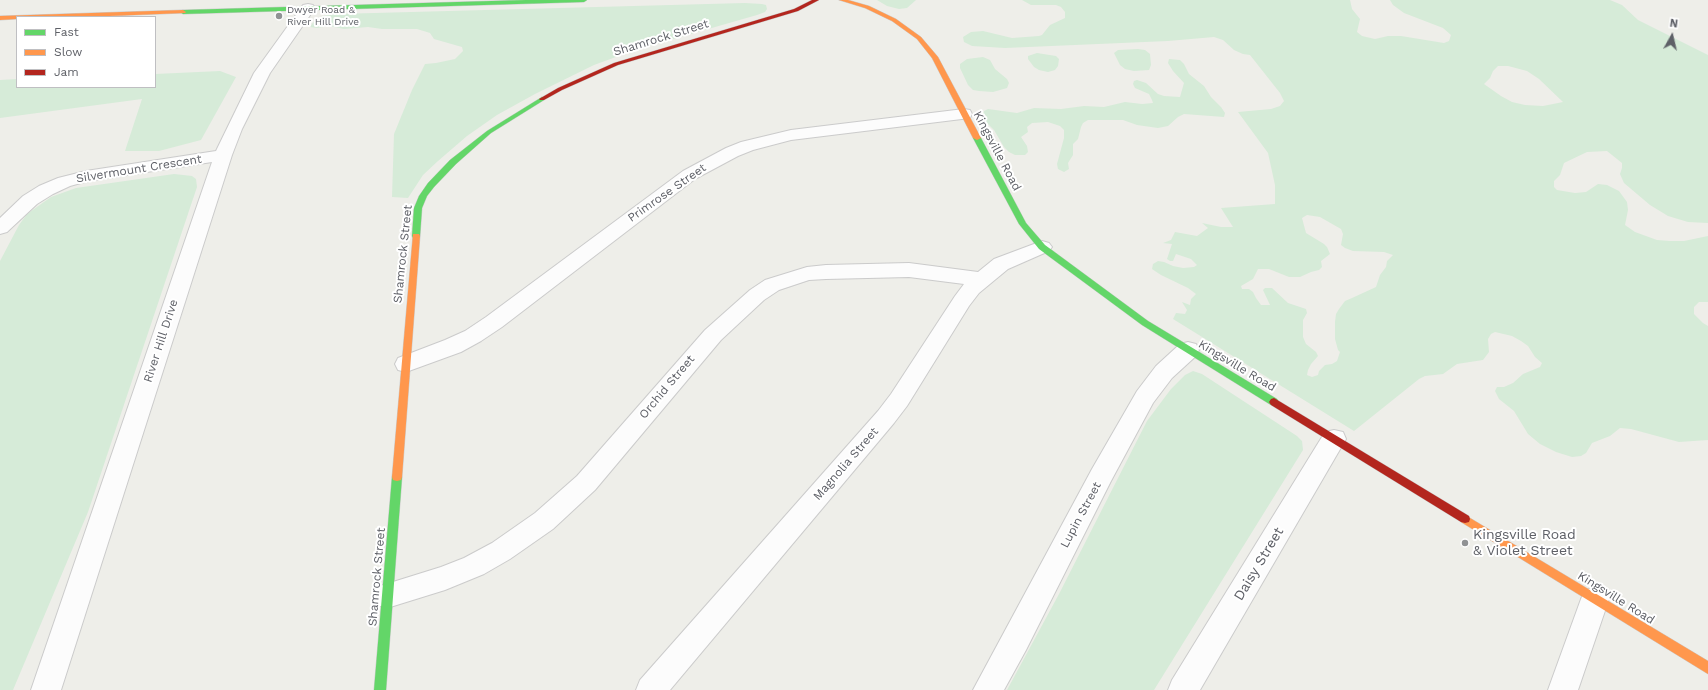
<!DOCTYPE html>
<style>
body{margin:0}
#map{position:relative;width:1708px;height:690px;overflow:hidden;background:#eeeee9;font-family:"Work Sans",sans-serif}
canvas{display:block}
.legend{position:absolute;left:16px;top:16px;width:140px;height:72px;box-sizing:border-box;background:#fff;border:1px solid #bfbfc2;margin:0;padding:5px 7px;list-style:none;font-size:12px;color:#5e6067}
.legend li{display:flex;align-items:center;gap:8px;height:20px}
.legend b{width:20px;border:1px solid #bfbfc2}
.north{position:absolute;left:1652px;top:16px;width:40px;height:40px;-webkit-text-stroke:3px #fff;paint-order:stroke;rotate:8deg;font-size:11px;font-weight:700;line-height:16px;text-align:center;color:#5e6067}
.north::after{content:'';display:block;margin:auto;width:14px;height:18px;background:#5e6067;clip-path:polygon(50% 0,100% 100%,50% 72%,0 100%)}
</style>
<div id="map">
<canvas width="1708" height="690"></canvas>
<ul class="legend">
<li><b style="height:5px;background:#63d668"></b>Fast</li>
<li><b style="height:5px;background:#ff974d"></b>Slow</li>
<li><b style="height:5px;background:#b3261e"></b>Jam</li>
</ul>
<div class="north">N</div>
</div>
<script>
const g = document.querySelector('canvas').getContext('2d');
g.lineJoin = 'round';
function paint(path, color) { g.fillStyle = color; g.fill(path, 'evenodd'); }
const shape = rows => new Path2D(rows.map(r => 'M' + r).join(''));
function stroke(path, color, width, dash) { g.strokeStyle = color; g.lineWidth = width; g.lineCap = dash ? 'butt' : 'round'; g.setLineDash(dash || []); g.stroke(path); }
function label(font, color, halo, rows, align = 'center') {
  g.font = font + ' "Work Sans",sans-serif'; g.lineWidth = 4; g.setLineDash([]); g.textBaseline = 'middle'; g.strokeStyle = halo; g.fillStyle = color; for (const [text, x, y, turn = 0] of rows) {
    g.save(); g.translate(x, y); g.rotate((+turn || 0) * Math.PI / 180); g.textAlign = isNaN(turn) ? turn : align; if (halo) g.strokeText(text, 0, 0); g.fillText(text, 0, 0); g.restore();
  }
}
paint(shape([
 [877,0,916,0,907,8,899,9,887,6],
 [1022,0,1350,0,1352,9,1360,19,1357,32,1362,36,1375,39,1388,36,1401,36,1444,43,1449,41,1451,35,1443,28,1404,13,1393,5,1390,0,1610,0,1622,5,1638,20,1708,55,1708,223,1688,222,1668,216,1650,205,1624,183,1620,174,1622,168,1622,163,1607,151,1587,152,1564,163,1560,175,1554,181,1554,187,1557,190,1575,193,1586,192,1598,184,1607,185,1619,191,1627,202,1628,210,1625,225,1635,232,1657,240,1670,241,1684,241,1708,236,1708,302,1699,302,1694,307,1694,314,1703,323,1708,326,1708,440,1679,442,1631,429,1620,428,1610,436,1592,443,1586,453,1581,456,1572,457,1556,452,1540,444,1528,434,1514,411,1499,399,1495,391,1497,387,1504,387,1513,383,1523,374,1540,367,1542,363,1535,357,1528,346,1521,341,1512,336,1495,332,1491,334,1488,339,1489,352,1483,360,1457,364,1443,374,1425,376,1419,379,1354,431,1173,319,1176,313,1185,314,1187,310,1182,302,1190,305,1191,299,1196,294,1188,288,1161,275,1152,269,1153,264,1158,261,1164,262,1173,266,1183,268,1194,267,1197,265,1191,259,1176,254,1173,261,1170,261,1167,259,1172,244,1163,243,1171,240,1175,232,1197,236,1208,228,1202,223,1221,227,1233,227,1221,208,1275,204,1275,185,1268,153,1238,112,1271,109,1280,106,1284,101,1280,93,1250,55,1243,54,1234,50,1223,40,1214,37,1168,41,1005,48,972,46,964,42,963,37,971,32,983,31,1012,38,1039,36,1042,35,1050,25,1065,18,1065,12,1061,7,1056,5,1031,5],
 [1498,66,1508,66,1527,71,1539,79,1563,102,1543,106,1525,105,1512,102,1501,96,1484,84,1490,78,1493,71],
 [1307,215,1320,217,1341,229,1343,234,1341,245,1345,248,1353,251,1384,252,1393,255,1387,261,1386,267,1380,275,1376,287,1352,298,1345,301,1339,309,1336,314,1335,322,1335,339,1338,350,1340,352,1337,361,1332,364,1325,365,1319,371,1318,375,1312,377,1307,375,1308,370,1311,364,1318,356,1316,352,1306,344,1303,337,1303,320,1307,313,1306,309,1288,303,1272,288,1265,288,1263,290,1270,305,1261,305,1256,298,1253,292,1249,289,1242,289,1241,286,1253,279,1258,269,1269,269,1289,277,1300,277,1311,272,1319,270,1322,267,1321,261,1330,254,1327,247,1324,244,1306,233,1302,218],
 [745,3,762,4,766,5,767,9,765,12,757,15,635,50,594,65,535,94,497,115,467,136,438,161,423,175,408,198,392,197,394,134,412,90,425,64,436,63,455,59,463,51,462,47,434,39,430,33,417,29,382,29,368,27,344,29,330,26,317,28,310,27,315,20,323,16,337,14],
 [1138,49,1145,50,1150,54,1151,65,1149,70,1134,71,1125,69,1120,65,1114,53,1118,50],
 [1037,53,1056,56,1059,59,1058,66,1055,70,1048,72,1039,70,1034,67,1028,59,1028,56],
 [983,57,990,60,995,69,1007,79,1009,83,1007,88,993,92,979,91,973,90,968,85,960,68,960,64,967,59],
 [1169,59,1180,60,1184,64,1189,74,1204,86,1211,97,1221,107,1225,113,1224,117,1184,114,1178,117,1168,126,1158,128,1137,125,1123,120,1088,120,1083,123,1081,127,1078,139,1073,144,1073,155,1068,163,1069,169,1064,172,1058,169,1057,164,1064,138,1064,130,1060,126,1048,122,1032,123,1027,127,1028,132,1021,137,1027,146,1028,152,1025,155,1015,155,1009,152,1004,147,994,130,984,120,983,115,984,111,988,109,1017,113,1034,108,1061,109,1084,106,1104,107,1125,102,1142,104,1153,103,1152,100,1149,94,1135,88,1133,84,1134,81,1137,80,1146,83,1158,94,1164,96,1180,97,1184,83,1173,71,1168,63],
 [220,71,236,77,201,140,159,151,125,151,142,99,0,118,0,80,17,79,17,87,155,87,155,74],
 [174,174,192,176,196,179,197,187,88,512,13,690,0,690,0,261,19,225,27,214,51,197,76,188],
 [1193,371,1202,374,1297,436,1302,441,1303,450,1154,690,1007,690,1059,594,1147,421,1171,389,1185,375]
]), '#d6ebd8');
const street = shape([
 [308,4,313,5,315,8,270,73,242,129,232,155,61,690,31,690,212,162,88,181,70,186,53,194,37,204,7,232,0,234,0,218,23,196,39,186,58,178,86,171,216,151,254,73,303,5,308,4],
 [964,109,970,110,972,114,970,118,791,140,753,150,738,156,695,179,502,327,481,341,461,352,406,372,398,370,395,364,398,358,445,340,465,331,486,317,683,171,726,148,741,142,791,130,964,109],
 [1042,241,1049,243,1052,247,1049,251,1008,269,979,293,969,306,907,406,894,423,670,690,636,690,640,680,878,411,891,394,955,296,964,284,909,277,826,279,809,280,779,290,764,300,721,340,595,490,553,529,510,559,484,574,445,590,387,608,377,605,373,596,377,587,441,567,464,558,492,543,535,513,577,476,705,330,750,290,765,280,807,267,826,265,909,263,978,272,994,259,1042,241],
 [1188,342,1196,344,1199,350,1196,356,1172,378,1153,403,1111,481,1026,650,1004,690,973,690,1092,469,1137,391,1156,366,1180,344,1188,342],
 [1334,430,1343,432,1346,439,1200,690,1168,690,1172,680,1325,432,1334,430],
 [1595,587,1605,590,1609,599,1578,690,1548,690,1581,599,1585,590,1595,587]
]);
const fast = shape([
 [526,0,587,0,584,2,183,14,180,12,183,10,526,0],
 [542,97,544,98,544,100,491,133,456,164,434,187,427,196,422,208,420,236,419,238,413,238,412,236,414,208,419,196,428,183,450,160,487,131,542,97],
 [977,136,981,138,1026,223,1045,245,1148,321,1277,399,1279,402,1277,405,1271,405,1142,325,1039,249,1019,224,973,138,977,136],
 [397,473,401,474,402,477,386,690,374,690,392,477,393,474,397,473]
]);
const slow = shape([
 [839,0,848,0,869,6,896,19,921,37,938,57,981,138,977,140,973,138,932,58,917,39,892,21,865,8,839,0],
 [183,10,186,12,185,13,84,17,17,17,17,19,0,20,0,16,183,10],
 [413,234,419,234,420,236,402,477,401,480,397,481,393,480,392,477,413,234],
 [1465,515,1708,661,1708,674,1461,522,1460,519,1461,516,1465,515]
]);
const jam = shape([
 [812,0,819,0,798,11,618,65,562,90,544,100,540,100,539,99,558,88,614,63,794,9,812,0],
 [1274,398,1469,516,1470,519,1469,522,1465,523,1461,522,1271,405,1269,402,1271,399,1274,398]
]);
stroke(street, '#cbcbcb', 2);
stroke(fast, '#ccc', 1);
stroke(slow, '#ccc', 1);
stroke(jam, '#ccc', 1);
paint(street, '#fcfcfc');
paint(fast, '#63d668');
paint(slow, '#ff974d');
paint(jam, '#b3261e');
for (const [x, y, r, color] of [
 [279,16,4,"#909294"],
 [1465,543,4,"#909294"]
]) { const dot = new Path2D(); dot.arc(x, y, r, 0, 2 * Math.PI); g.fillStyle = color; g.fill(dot); stroke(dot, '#fff', 1.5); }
label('10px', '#5e6067', '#fff', [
 ["Dwyer Road &",287,10],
 ["River Hill Drive",287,22]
], 'left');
label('12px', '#5e6067', '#fff', [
 ["Shamrock Street",661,38,-17],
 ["Kingsville Road",997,151,62],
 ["Silvermount Crescent",139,169,-9],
 ["Primrose Street",667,193,-35],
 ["Shamrock Street",403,254,-84],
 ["River Hill Drive",161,341,-72],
 ["Kingsville Road",1237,366,31],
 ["Orchid Street",667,387,-50],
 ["Magnolia Street",846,464,-49],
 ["Lupin Street",1081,515,-62],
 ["Shamrock Street",377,577,-85],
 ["Kingsville Road",1616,598,32]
]);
label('14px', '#5e6067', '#fff', [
 ["Kingsville Road",1473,535],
 ["& Violet Street",1473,551]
], 'left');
label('14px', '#5e6067', '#fff', [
 ["Daisy Street",1259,564,-59]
]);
</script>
